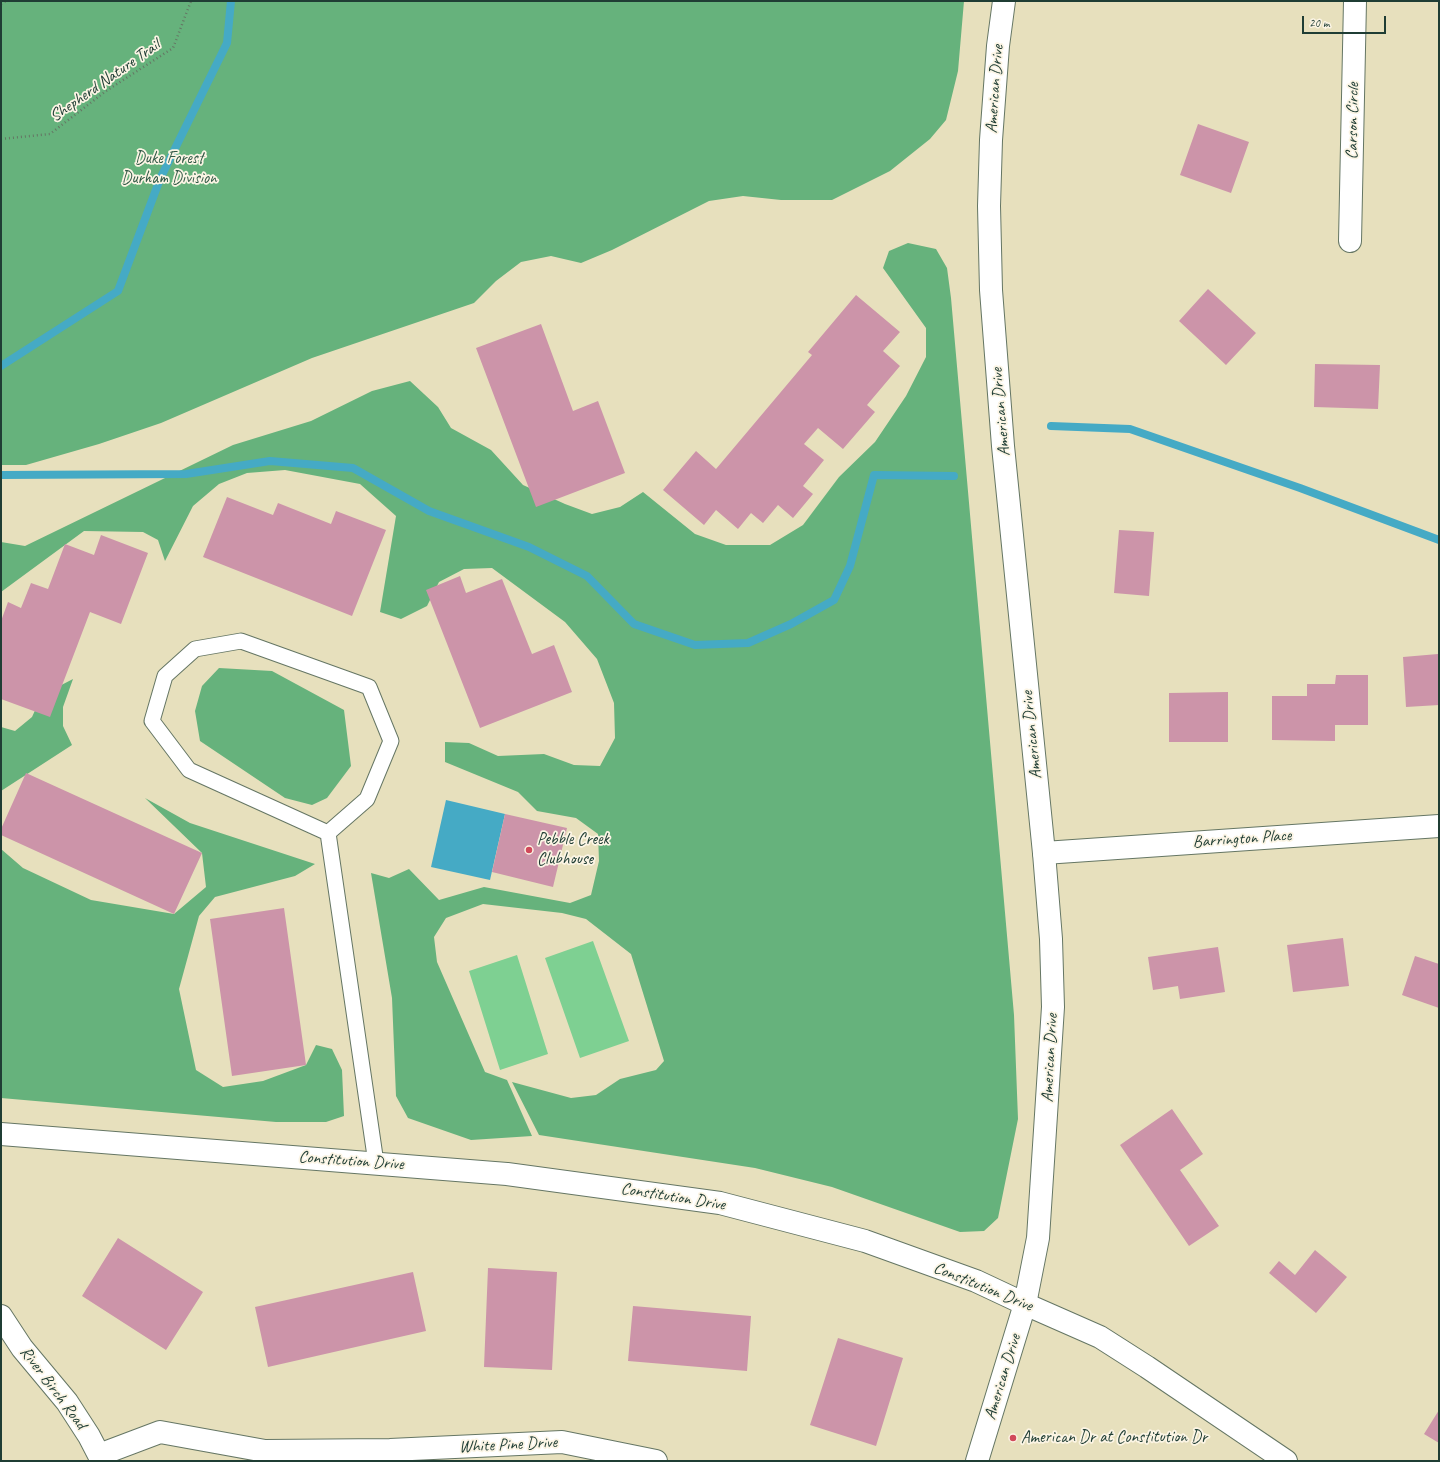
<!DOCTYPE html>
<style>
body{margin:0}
#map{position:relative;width:1440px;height:1462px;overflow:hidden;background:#e7e0bd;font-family:Caveat,sans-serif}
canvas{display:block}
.frame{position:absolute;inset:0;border:2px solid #1f3d34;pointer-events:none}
.scale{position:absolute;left:1302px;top:16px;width:84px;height:18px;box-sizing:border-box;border:2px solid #1f3d34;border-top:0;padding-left:5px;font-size:12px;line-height:14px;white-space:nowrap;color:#1f3d34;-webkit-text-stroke:3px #fcf5e5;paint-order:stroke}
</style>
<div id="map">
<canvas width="1440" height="1462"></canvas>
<div class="frame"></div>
<div class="scale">20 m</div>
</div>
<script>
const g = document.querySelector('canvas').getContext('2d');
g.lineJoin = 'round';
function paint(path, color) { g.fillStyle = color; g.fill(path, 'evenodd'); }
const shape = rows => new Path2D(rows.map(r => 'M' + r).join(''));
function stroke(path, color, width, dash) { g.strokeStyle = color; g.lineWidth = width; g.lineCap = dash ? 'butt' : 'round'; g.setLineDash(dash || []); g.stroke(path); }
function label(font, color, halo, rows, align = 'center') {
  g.font = font + ' Caveat,sans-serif'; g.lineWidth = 3.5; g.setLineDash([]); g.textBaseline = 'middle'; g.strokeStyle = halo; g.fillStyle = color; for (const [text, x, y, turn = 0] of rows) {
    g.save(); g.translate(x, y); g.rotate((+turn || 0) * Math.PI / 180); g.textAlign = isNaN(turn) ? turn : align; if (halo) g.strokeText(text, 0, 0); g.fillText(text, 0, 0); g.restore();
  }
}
paint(shape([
 [593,941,629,1041,580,1058,545,958],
 [517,955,548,1054,500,1070,469,971]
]), '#7ed092');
paint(shape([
 [1,1,964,1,958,71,946,120,930,139,890,171,832,200,781,200,743,196,709,201,612,250,581,263,551,256,521,262,496,281,474,303,312,358,161,423,99,444,26,465,1,465],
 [908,243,936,249,947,268,951,298,1014,1015,1018,1119,998,1218,984,1231,960,1232,832,1187,755,1168,539,1135,512,1082,571,1098,596,1095,620,1079,656,1070,664,1061,631,954,586,919,562,913,483,904,446,918,434,937,437,962,485,1072,507,1080,532,1136,471,1140,408,1118,396,1096,392,998,371,873,389,878,409,869,439,900,484,887,570,903,591,895,599,861,598,834,576,818,537,811,518,792,445,762,445,742,469,743,498,756,544,754,574,765,600,766,615,738,614,703,597,659,565,622,492,568,464,569,439,582,427,606,401,619,380,612,396,516,360,484,285,470,247,473,219,484,193,506,165,561,158,540,143,532,84,531,1,592,1,542,25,546,233,445,311,421,372,391,410,381,438,407,451,428,491,450,523,485,565,504,592,514,620,507,643,492,695,534,726,545,770,545,803,525,839,477,875,442,906,396,926,357,926,328,883,268,889,251],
 [219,668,272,671,344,710,351,766,327,798,312,805,285,798,200,741,195,711,202,686],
 [73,679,63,707,63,726,72,745,1,791,1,727,15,731,32,717,42,695],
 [145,798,190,823,315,864,295,876,215,897,199,916,179,989,196,1070,223,1087,263,1081,306,1065,316,1045,332,1049,342,1070,344,1116,326,1122,276,1122,1,1098,1,849,23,868,91,900,174,914,206,887,202,853]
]), '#66b27c');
paint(shape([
 [446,800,505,814,490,880,431,867]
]), '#45aac5');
stroke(shape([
 [1,366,118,291,160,179,227,43,231,1],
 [1051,426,1130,429,1300,488,1439,540],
 [1,475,186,474,270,461,353,468,429,511,529,547,587,576,634,624,695,645,748,643,791,624,834,600,850,566,874,475,954,476]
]), '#45aac5', 8);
paint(shape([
 [1198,124,1249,142,1231,193,1180,175],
 [1208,289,1256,333,1226,365,1179,321],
 [856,295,900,332,883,351,900,366,867,405,875,412,843,449,818,428,804,444,824,460,803,486,813,494,793,518,778,505,763,523,751,513,738,529,716,510,704,525,663,490,696,451,716,469,812,355,808,352],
 [541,324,573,411,598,401,625,473,536,507,476,348],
 [1315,364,1380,365,1378,409,1314,407],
 [227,497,273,515,278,503,331,524,336,511,386,530,352,616,203,557],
 [1119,530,1154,532,1149,596,1114,593],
 [101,535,148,553,121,624,90,612,50,717,1,699,1,621,8,602,21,608,31,583,48,589,65,544,94,555],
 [460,576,466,593,502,579,532,654,554,645,572,692,480,728,426,590],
 [1438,654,1439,705,1406,707,1403,657],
 [1336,675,1368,675,1368,725,1335,725,1335,741,1272,740,1272,696,1307,696,1307,684,1335,684],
 [1228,692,1228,742,1169,742,1169,693],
 [26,773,202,853,174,914,1,835,1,829],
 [505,814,567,828,553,887,492,872],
 [284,908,306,1065,232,1076,210,919],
 [1343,938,1349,986,1293,992,1287,945],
 [1218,947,1225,992,1180,999,1178,986,1153,990,1148,957],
 [1415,956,1439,964,1439,1008,1402,995],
 [1172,1109,1203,1154,1180,1170,1219,1226,1189,1246,1120,1145],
 [118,1238,203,1292,166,1350,82,1296],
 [1315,1250,1347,1277,1316,1313,1269,1273,1279,1261,1295,1275],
 [488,1268,557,1272,552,1370,484,1367],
 [413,1272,426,1331,268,1367,255,1307],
 [633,1306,751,1316,747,1371,628,1361],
 [838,1338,903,1358,876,1446,810,1425],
 [1439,1410,1439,1443,1424,1434]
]), '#cc94a9');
const service = shape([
 [328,833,367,799,391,741,369,687,241,641,195,649,165,676,152,721,189,770,328,833,376,1163]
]);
const minor = shape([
 [1350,241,1355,1],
 [1044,853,1439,826],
 [1025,1304,1100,1337,1147,1367,1286,1461],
 [1,1316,22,1348,67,1402,89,1436,102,1461],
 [99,1455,160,1432,265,1451,390,1450,562,1442,656,1461]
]);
const tertiary = shape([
 [1,1134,507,1174,720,1203,865,1241,976,1281,1025,1304],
 [977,1461,1025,1304,1038,1238,1053,1007,1051,939,1044,853,1003,446,991,290,989,206,991,140,998,46,1004,1]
]);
stroke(service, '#657664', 17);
stroke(minor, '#657664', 24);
stroke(tertiary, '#657664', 24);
stroke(shape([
 [1,4,6,1],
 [1,139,50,134,106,91,173,48,191,1]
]), '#657664', 2.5, [1, 3]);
stroke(service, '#fff', 15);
stroke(minor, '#fff', 22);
stroke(tertiary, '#fff', 22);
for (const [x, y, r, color] of [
 [529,850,4,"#d1495b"],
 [1013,1438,4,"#d1495b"]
]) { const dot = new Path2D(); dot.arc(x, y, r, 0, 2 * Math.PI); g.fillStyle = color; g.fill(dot); stroke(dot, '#fcf5e5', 1.5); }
label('17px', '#1f3d34', '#fcf5e5', [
 ["Shepherd Nature Trail",105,81,-35],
 ["American Drive",995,89,-86],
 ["Carson Circle",1353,121,-89],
 ["American Drive",1001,412,-95],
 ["American Drive",1032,735,-96],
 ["Barrington Place",1242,839,-4],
 ["American Drive",1050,1058,-87],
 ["Constitution Drive",351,1161,4],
 ["Constitution Drive",673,1197,9],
 ["Constitution Drive",983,1287,22],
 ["American Drive",1003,1377,-73],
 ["River Birch Road",53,1388,53],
 ["White Pine Drive",508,1445,-3]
]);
label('17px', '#325a47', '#fcf5e5', [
 ["Duke Forest",169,159],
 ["Durham Division",169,179]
]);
label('17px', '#1f3d34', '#fcf5e5', [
 ["Pebble Creek",537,840],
 ["Clubhouse",537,860],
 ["American Dr at Constitution Dr",1021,1438]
], 'left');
</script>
